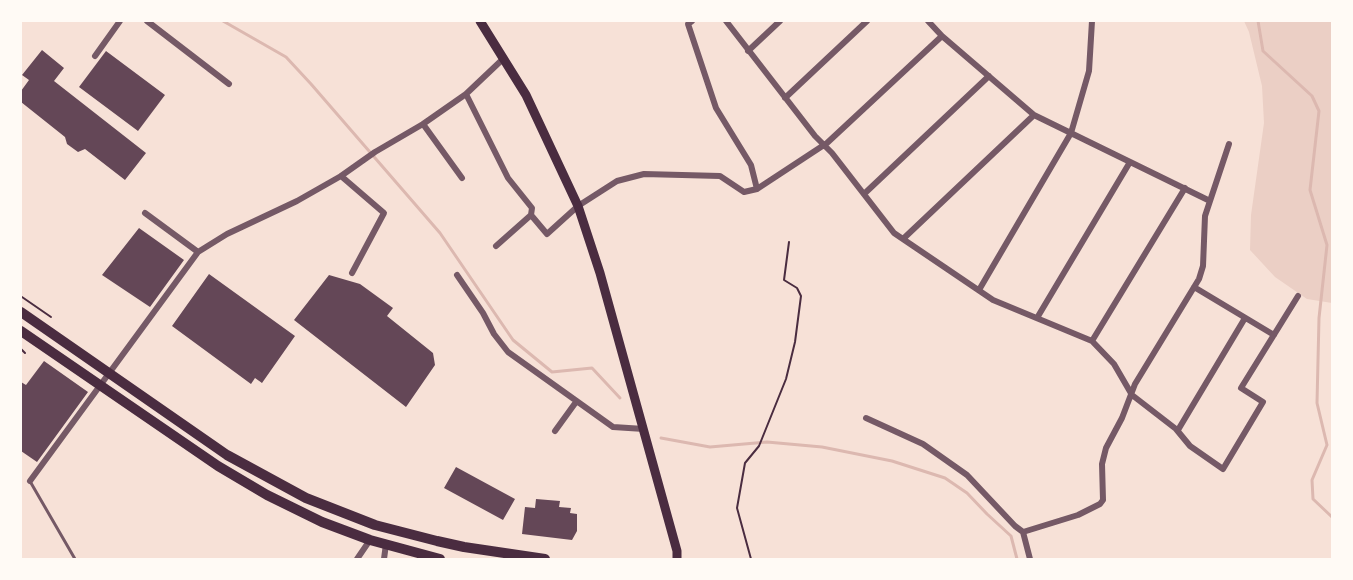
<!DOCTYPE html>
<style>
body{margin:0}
#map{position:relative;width:1353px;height:580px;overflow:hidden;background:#f7e1d7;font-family:"Golos Text",sans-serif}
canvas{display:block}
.frame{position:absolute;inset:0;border:22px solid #fffaf5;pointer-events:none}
</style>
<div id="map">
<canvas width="1353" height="580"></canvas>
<div class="frame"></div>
</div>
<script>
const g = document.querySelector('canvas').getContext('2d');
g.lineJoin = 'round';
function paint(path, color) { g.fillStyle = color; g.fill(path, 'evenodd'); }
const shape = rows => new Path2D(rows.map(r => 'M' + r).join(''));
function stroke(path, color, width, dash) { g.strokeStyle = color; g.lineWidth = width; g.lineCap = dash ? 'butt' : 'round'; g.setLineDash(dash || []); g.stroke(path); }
paint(shape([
 [1244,21,1332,21,1332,303,1307,299,1275,277,1250,250,1251,215,1264,123,1262,86,1249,32]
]), '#ebcfc5');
stroke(shape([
 [223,21,286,57,311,84,440,233,513,340,552,372,592,368,620,398],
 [1258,21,1263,51,1312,96,1319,111,1310,190,1327,245,1319,318,1317,403,1327,445,1312,480,1313,499,1332,517],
 [661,438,710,447,767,442,822,447,892,461,945,478,967,493,987,514,1011,536,1017,559]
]), '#dcb8b0', 3);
paint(shape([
 [42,50,64,68,54,81,146,153,125,180,85,149,78,152,67,144,65,137,21,102,21,91,29,80,22,75],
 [106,51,165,95,138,131,79,87],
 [139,228,184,260,150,307,102,275],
 [209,274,295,336,262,383,255,378,251,384,172,326],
 [329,275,360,284,393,308,387,316,433,353,435,365,406,407,294,320],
 [44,361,88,392,37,462,21,451,21,382,26,385],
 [456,467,515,499,503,520,444,488],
 [536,499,560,501,559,507,571,508,570,513,577,514,577,531,572,540,522,534,525,507,535,508]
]), '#644757');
stroke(shape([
 [22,297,51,317],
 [21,349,25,353],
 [751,559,737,508,745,463,759,446,786,379,795,342,801,296,797,288,784,280,789,242]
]), '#4a2c40', 2);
stroke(shape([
 [31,483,75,559]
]), '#755966', 3);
stroke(shape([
 [147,21,229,84],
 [692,21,688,24,716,108,751,165,757,189],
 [726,21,815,136,832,153,894,233,993,300,1092,341,1114,364,1132,395,1176,429,1190,446,1223,469,1263,402,1241,388,1298,296],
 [928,21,942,36,1034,115,1210,201],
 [748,51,780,21],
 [95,56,120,21],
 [466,94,508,178,532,208,531,215,547,234,578,206,617,181,644,174,720,176,744,192,757,189,827,143,942,36],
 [785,98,867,21],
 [423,124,462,178],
 [341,176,384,213,352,273],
 [864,194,989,76],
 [145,213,198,252],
 [903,239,1034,115],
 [496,246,531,215],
 [457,275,483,313,494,334,508,352,613,427,644,429],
 [1194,287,1274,335],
 [979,290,1071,133,1089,71,1092,21],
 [1037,318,1130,162],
 [1092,341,1185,188],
 [866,418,923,444,967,475,1015,526,1023,532,1078,515,1100,504,1103,500,1102,464,1106,448,1122,418,1135,384,1199,279,1203,266,1205,216,1229,144],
 [1178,430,1245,318],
 [555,431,576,402],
 [30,481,198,252,227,234,297,201,341,176,375,152,423,124,466,94,504,58],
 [1023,532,1030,559],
 [357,559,370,540],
 [384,559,386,544]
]), '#755966', 6);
stroke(shape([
 [480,21,526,95,578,206,600,273,677,551,677,559]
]), '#4a2c40', 9);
stroke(shape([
 [21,312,227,455,306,498,375,525,437,541,464,547,545,559],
 [21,331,218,466,267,495,322,522,370,540,440,559]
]), '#4a2c40', 10);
</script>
